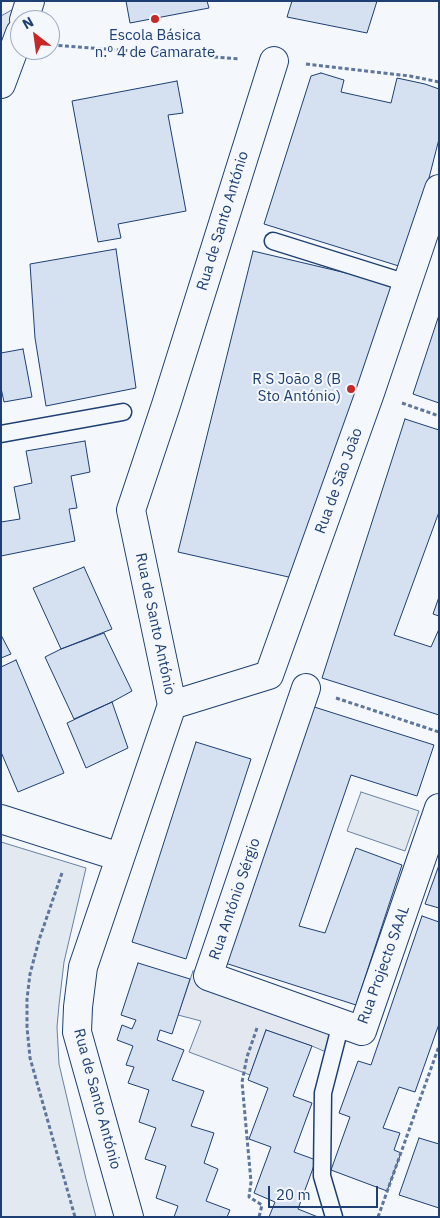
<!DOCTYPE html>
<meta charset="utf-8">
<style>
body{margin:0}
#map{position:relative;width:440px;height:1218px;overflow:hidden;background:#f4f7fb;font-family:"IBM Plex Sans",sans-serif}
canvas{display:block}
.frame{position:absolute;inset:0;border:2px solid #1d3f73;pointer-events:none}
.north{position:absolute;left:10px;top:10px;width:50px;height:50px;box-sizing:border-box;background:#f4f7fb;border:1px solid #9eadc5;border-radius:50%;rotate:330deg;font-size:14px;font-weight:700;line-height:20px;text-align:center;color:#1d3f73}
.north::after{content:'';display:block;margin:auto;width:18px;height:22px;background:#c62828;clip-path:polygon(50% 0,100% 100%,50% 72%,0 100%)}
.scale{position:absolute;left:268px;top:1186px;width:110px;height:22px;box-sizing:border-box;border:2px solid #1d3f73;border-top:0;padding-left:6px;font-size:15px;line-height:18px;white-space:nowrap;color:#1d3f73;-webkit-text-stroke:4px #f4f7fb;paint-order:stroke}
</style>
<div id="map">
<canvas width="440" height="1218"></canvas>
<div class="frame"></div>
<div class="north">N</div>
<div class="scale">20 m</div>
</div>
<script>
const g = document.querySelector('canvas').getContext('2d');
g.lineJoin = 'round';
function paint(path, color) { g.fillStyle = color; g.fill(path, 'evenodd'); }
const shape = rows => new Path2D(rows.map(r => 'M' + r).join(''));
function stroke(path, color, width, dash) { g.strokeStyle = color; g.lineWidth = width; g.lineCap = dash ? 'butt' : 'round'; g.setLineDash(dash || []); g.stroke(path); }
function label(font, color, halo, rows, align = 'center') {
  g.font = font + ' "IBM Plex Sans",sans-serif'; g.lineWidth = 4; g.setLineDash([]); g.textBaseline = 'middle'; g.strokeStyle = halo; g.fillStyle = color; for (const [text, x, y, turn = 0] of rows) {
    g.save(); g.translate(x, y); g.rotate((+turn || 0) * Math.PI / 180); g.textAlign = isNaN(turn) ? turn : align; if (halo) g.strokeText(text, 0, 0); g.fillText(text, 0, 0); g.restore();
  }
}
const green = shape([
 [361,792,419,811,405,851,347,831,361,792],
 [1,842,86,868,64,962,59,1005,57,1027,59,1064,86,1179,96,1217,1,1217,1,842]
]);
paint(green, '#e3e9f0');
stroke(green, '#687fa3', 1);
const parking = shape([
 [24,3,1,63,1,16,24,3],
 [193,971,341,1023,333,1055,312,1046,266,1030,250,1075,189,1052,201,1021,178,1015,193,971]
]);
paint(parking, '#e3e8f0');
stroke(parking, '#687fa3', 1);
const building = shape([
 [126,1,207,1,209,8,130,23,126,1],
 [292,1,377,1,367,33,287,17,292,1],
 [321,73,344,80,341,92,391,103,397,78,425,84,439,89,439,139,428,182,402,267,264,224,311,76,321,73],
 [177,81,183,113,168,115,186,211,118,224,121,238,98,242,72,101,177,81],
 [116,249,136,388,46,406,35,338,30,264,116,249],
 [253,251,393,284,293,578,178,552,253,251],
 [439,315,439,403,413,394,439,315],
 [23,349,32,397,4,402,1,388,1,353,23,349],
 [405,419,439,430,439,512,394,635,431,647,439,629,439,715,322,678,405,419],
 [85,441,90,472,71,476,77,508,69,509,75,541,1,556,1,522,20,519,14,487,32,483,26,451,85,441],
 [84,567,112,629,61,649,33,588,84,567],
 [439,597,439,616,433,614,439,597],
 [104,633,132,691,112,702,74,719,45,657,61,649,104,633],
 [1,635,11,654,1,658,1,635],
 [16,660,64,773,18,792,1,752,1,667,16,660],
 [112,702,128,748,86,768,67,723,112,702],
 [308,705,434,745,417,796,351,775,299,926,325,933,356,848,402,865,356,1005,225,963,308,705],
 [196,742,251,759,186,959,132,942,196,742],
 [439,865,439,908,425,904,439,865],
 [422,916,439,922,439,1024,415,1092,399,1087,383,1128,400,1133,394,1150,401,1153,387,1191,331,1170,350,1117,339,1113,358,1061,371,1065,422,916],
 [138,963,190,979,172,1034,160,1030,157,1040,184,1050,172,1080,204,1091,191,1126,214,1133,204,1163,218,1169,206,1201,230,1210,227,1217,174,1217,178,1206,156,1198,166,1166,145,1159,156,1128,139,1122,149,1090,128,1083,134,1067,126,1065,133,1046,117,1040,122,1025,132,1029,136,1020,121,1015,138,963],
 [266,1030,312,1046,293,1096,312,1103,294,1152,316,1160,298,1209,318,1217,269,1217,275,1202,254,1193,271,1147,249,1139,268,1088,248,1080,266,1030],
 [419,1138,439,1144,439,1208,399,1195,419,1138]
]);
paint(building, '#d5e0f0');
stroke(building, '#1d3f73', 1);
const lane = shape([
 [273,241,407,283],
 [1,434,123,412],
 [334,1217,322,1176,323,1093,341,1023]
]);
const street = shape([
 [24,20,30,1],
 [1,84,20,33],
 [306,688,208,976,362,1031,439,808],
 [172,705,269,675,370,393,439,189],
 [1,819,120,857],
 [129,1217,77,1032,78,1007,83,967,172,705,131,510,166,405,274,61]
]);
stroke(lane, '#1d3f73', 19);
stroke(street, '#1d3f73', 30);
stroke(shape([
 [52,45,240,59],
 [306,64,410,76,439,82],
 [402,403,439,416],
 [336,698,439,732],
 [62,873,39,940,30,974,27,999,27,1027,30,1058,75,1217],
 [257,1028,247,1057,242,1082,251,1182,249,1197,262,1205,259,1217],
 [378,1217,439,1046]
]), '#5e769c', 3, [4, 2.5]);
stroke(lane, '#f4f7fb', 16);
stroke(street, '#f4f7fb', 28);
for (const [x, y, r, color] of [
 [155,19,5,"#c62828"],
 [351,389,5,"#c62828"]
]) { const dot = new Path2D(); dot.arc(x, y, r, 0, 2 * Math.PI); g.fillStyle = color; g.fill(dot); stroke(dot, '#f4f7fb', 2); }
label('15px', '#1d3f73', '#f4f7fb', [
 ["Escola Básica",155,36],
 ["n.º 4 de Camarate",155,53],
 ["R S João 8 (B",341,380,"right"],
 ["Sto António)",341,397,"right"]
]);
label('15px', '#1d3f73', '#f4f7fb', [
 ["Rua de Santo António",223,221,-73],
 ["Rua de São João",339,481,-70],
 ["Rua de Santo António",155,624,78],
 ["Rua António Sérgio",235,899,-71],
 ["Rua Projecto SAAL",384,965,-70],
 ["Rua de Santo António",97,1099,75]
]);
</script>
